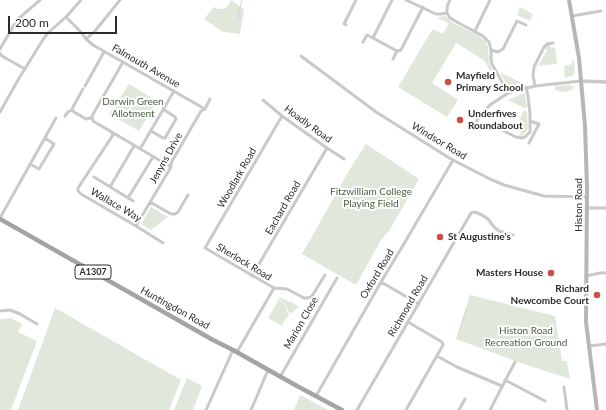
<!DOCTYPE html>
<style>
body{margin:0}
#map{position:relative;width:606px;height:410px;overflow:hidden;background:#fff;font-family:Lato,sans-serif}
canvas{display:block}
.scale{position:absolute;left:8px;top:16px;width:109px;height:18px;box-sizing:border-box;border:2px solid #2c2c2c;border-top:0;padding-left:5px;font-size:12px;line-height:14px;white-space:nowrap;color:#2c2c2c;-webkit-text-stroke:3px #fff;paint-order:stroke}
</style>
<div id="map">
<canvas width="606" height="410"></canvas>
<div class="scale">200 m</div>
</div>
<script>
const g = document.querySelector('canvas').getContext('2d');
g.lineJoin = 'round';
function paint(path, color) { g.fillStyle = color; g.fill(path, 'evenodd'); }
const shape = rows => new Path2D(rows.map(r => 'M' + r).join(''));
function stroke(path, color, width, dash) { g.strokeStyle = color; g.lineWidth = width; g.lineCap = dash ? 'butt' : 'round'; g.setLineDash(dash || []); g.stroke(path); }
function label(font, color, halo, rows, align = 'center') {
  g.font = font + ' Lato,sans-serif'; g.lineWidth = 4; g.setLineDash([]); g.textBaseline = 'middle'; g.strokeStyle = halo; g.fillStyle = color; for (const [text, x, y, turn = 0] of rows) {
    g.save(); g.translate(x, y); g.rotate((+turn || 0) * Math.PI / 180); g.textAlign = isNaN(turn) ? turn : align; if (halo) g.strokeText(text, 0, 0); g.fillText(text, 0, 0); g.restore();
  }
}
paint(shape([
 [231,0,244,9,240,34,223,32,204,19,214,7,218,9,222,9,226,8],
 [520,7,533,14,530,21,517,15],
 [443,16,447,17,451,22,478,35,486,41,488,47,489,63,494,73,492,75,484,60,456,43,432,83,458,100,447,117,398,87,432,30,435,30,443,34,449,23,437,18],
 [547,45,550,45,552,48,555,47,557,64,536,66,537,65,539,65,547,50,544,49],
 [572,60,574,60,575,73,572,76,565,78,564,66,572,64],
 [501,73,520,82,520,83,509,88,501,75],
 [129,84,157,101,139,131,109,114],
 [569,85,574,87,573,89,569,91,562,92,555,90,555,86],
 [524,93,525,95,527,107,524,108,508,100],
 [524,110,527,112,528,129,524,135,519,136,524,125,519,122],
 [366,144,419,179,389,231,381,240,356,285,302,254,350,169],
 [151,207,168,217,151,230,141,224],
 [470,295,555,316,562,361,567,361,570,379,515,361,456,339],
 [280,297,289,302,290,301,299,307,290,314,284,303,279,298],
 [279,299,284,304,289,315,285,320,282,326,268,318],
 [55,308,181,380,169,410,18,410],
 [11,318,22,324,18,332,37,341,11,410,0,410,0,319],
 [187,378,202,386,193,410,174,410],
 [300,395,328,410,294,410]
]), '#e0e8db');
stroke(shape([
 [238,20,239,10,242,0],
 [459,332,466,311]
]), '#c9d7e6', 1);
stroke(shape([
 [406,0,436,14,441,14,447,13],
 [450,0,448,4,447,9,447,13,450,18,455,21,483,36,489,42,491,50,491,59,492,64,508,93],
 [572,16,601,11],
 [66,17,81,32,86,39,93,45,205,109],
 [346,25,344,24,356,0],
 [475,31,490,0],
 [373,38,392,0],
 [86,39,95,31,120,0],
 [363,42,367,35,373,38,397,51,401,50,423,7],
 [0,49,17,20,40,0],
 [491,50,498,52,503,49,517,21,526,25],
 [0,53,2,56,25,69],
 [301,56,376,112,451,159,490,179,504,185,544,196,587,197],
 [393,59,397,51],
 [123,62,92,116,93,121,171,167],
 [85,86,104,52],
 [535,86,533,75,534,67,544,47,547,44,553,43],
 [83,89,73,107,72,110,74,112,86,119,91,118],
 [263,100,282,116,327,148,344,159],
 [0,112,18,80,44,38,49,32,66,17,81,0],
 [65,116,68,112,72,110],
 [470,127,473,128,479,117,490,105,508,93,535,86,581,81],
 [498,128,516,137,522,138,525,137,530,132,530,114,528,96,526,87],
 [151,131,163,138,165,138,176,119,175,117,163,109],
 [112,133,113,135,111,138,78,188,78,191,81,194,136,226,163,243],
 [529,143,539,124,530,121],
 [140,149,174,91],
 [30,164,39,169,54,144,45,138],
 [94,177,133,201],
 [110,187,134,146],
 [128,198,153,157],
 [150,202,171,214,175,214,178,212,188,195],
 [587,208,606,208],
 [0,218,56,118],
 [136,226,171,167,171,163,201,111,205,109,210,99],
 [252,276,327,148],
 [586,276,600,273,606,273],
 [381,282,419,304],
 [274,288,287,289,304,298,308,298,312,296,325,275],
 [0,311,10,310,20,314,37,324],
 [589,346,606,344],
 [237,352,274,288,205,248,282,116],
 [437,356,457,367,502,386],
 [280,377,337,278],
 [505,380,545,401],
 [564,387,567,410],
 [316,396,381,282,405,242,453,160],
 [206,410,233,350],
 [251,410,268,370],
 [357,410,471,213,475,212,482,215,488,219,494,227,499,231,513,235],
 [406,410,443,345,442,342,408,322],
 [459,410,465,399],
 [490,410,515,362]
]), '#c9c9c9', 3);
stroke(shape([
 [581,81,606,82]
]), '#c9c9c9', 3.5);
stroke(shape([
 [569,0,579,58,585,126,587,187,586,322,597,410]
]), '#b6b6b6', 4);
stroke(shape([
 [0,219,213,340,233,350,297,386,342,410]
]), '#a4a4a4', 4.5);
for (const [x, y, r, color] of [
 [448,82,4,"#ce4c43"],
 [460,120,4,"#ce4c43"],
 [440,237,4,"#ce4c43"],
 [551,273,4,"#ce4c43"],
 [597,295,4,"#ce4c43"]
]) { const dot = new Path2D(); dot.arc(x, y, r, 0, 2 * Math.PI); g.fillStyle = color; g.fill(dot); stroke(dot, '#fff', 1.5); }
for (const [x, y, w] of [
 [93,272,36]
]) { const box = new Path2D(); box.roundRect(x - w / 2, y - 7, w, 14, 3); g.fillStyle = '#fff'; g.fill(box); stroke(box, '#2c2c2c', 1); }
label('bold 9px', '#2c2c2c', null, [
 ["A1307",93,272]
]);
label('10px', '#2c2c2c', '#fff', [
 ["Falmouth Avenue",146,66,30],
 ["Hoadly Road",308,124,36],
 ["Windsor Road",439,141,31],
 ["Jenyns Drive",166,158,-61],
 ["Woodlark Road",237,178,-60],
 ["Wallace Way",116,205,30],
 ["Histon Road",579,205,-90],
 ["Eachard Road",283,208,-60],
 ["Sherlock Road",244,262,31],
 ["Oxford Road",377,274,-59],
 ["Richmond Road",408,306,-60],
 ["Huntingdon Road",175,308,29],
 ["Marion Close",301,323,-60]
]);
label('bold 10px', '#2c2c2c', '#fff', [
 ["Mayfield",456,76],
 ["Primary School",456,88],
 ["Underfives",468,114],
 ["Roundabout",468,126],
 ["St Augustine's",448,237],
 ["Masters House",543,273,"right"],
 ["Richard",589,289,"right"],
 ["Newcombe Court",589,301,"right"]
], 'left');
label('10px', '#4b6240', '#fff', [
 ["Darwin Green",133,102],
 ["Allotment",133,114],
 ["Fitzwilliam College",371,192],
 ["Playing Field",371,204],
 ["Histon Road",526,331],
 ["Recreation Ground",526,343]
]);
</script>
